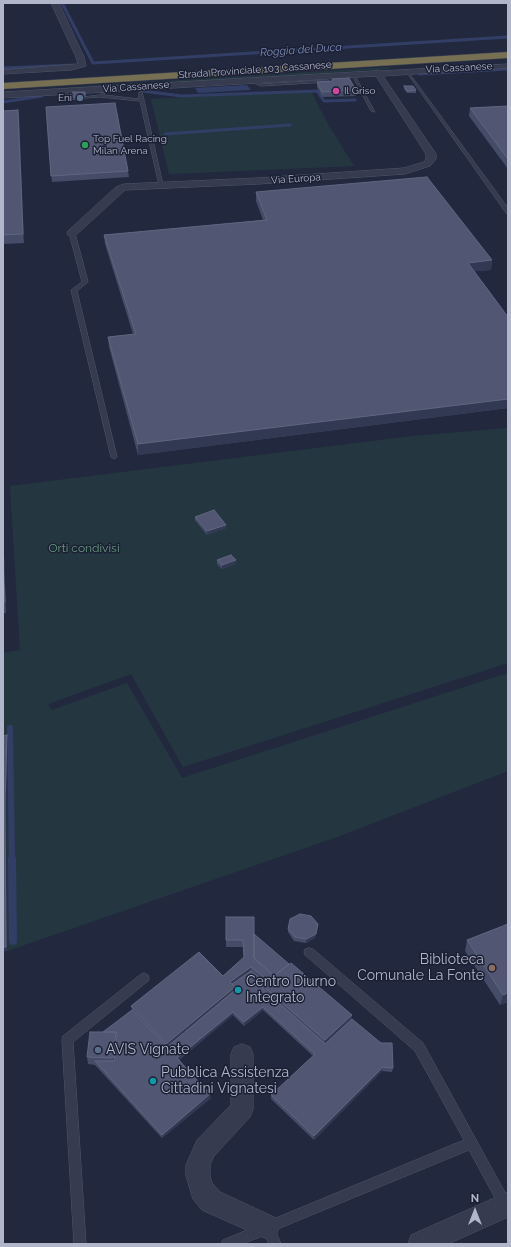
<!DOCTYPE html>
<style>
body{margin:0}
#map{position:relative;width:511px;height:1247px;overflow:hidden;background:#22293f;font-family:Raleway,sans-serif}
canvas{display:block}
.frame{position:absolute;inset:0;border:4px solid #b2b6ca;pointer-events:none}
.north{position:absolute;left:455px;top:1191px;width:40px;height:40px;-webkit-text-stroke:3px #1b2034;paint-order:stroke;rotate:0deg;font-size:11px;font-weight:700;line-height:16px;text-align:center;color:#b2b6ca}
.north::after{content:'';display:block;margin:auto;width:14px;height:18px;background:#b2b6ca;clip-path:polygon(50% 0,100% 100%,50% 72%,0 100%)}
</style>
<div id="map">
<canvas width="511" height="1247"></canvas>
<div class="frame"></div>
<div class="north">N</div>
</div>
<script>
const g = document.querySelector('canvas').getContext('2d');
g.lineJoin = 'round';
function paint(path, color) { g.fillStyle = color; g.fill(path, 'evenodd'); }
const shape = rows => new Path2D(rows.map(r => 'M' + r).join(''));
function stroke(path, color, width, dash) { g.strokeStyle = color; g.lineWidth = width; g.lineCap = dash ? 'butt' : 'round'; g.setLineDash(dash || []); g.stroke(path); }
function label(font, color, halo, rows, align = 'center') {
  g.font = font + ' Raleway,sans-serif'; g.lineWidth = 3; g.setLineDash([]); g.textBaseline = 'middle'; g.strokeStyle = halo; g.fillStyle = color; for (const [text, x, y, turn = 0] of rows) {
    g.save(); g.translate(x, y); g.rotate((+turn || 0) * Math.PI / 180); g.textAlign = isNaN(turn) ? turn : align; if (halo) g.strokeText(text, 0, 0); g.fillText(text, 0, 0); g.restore();
  }
}
paint(shape([
 [389,67,390,69,3,94,3,92,115,84],
 [311,91,329,126,354,166,169,174,151,99],
 [508,428,508,663,183,767,131,674,48,704,52,710,127,683,182,778,508,673,508,771,337,837,7,951,6,807,8,739,3,741,3,653,20,650,10,486,413,436]
]), '#243740');
paint(shape([
 [247,85,251,90,198,93,195,88]
]), '#323e66');
stroke(shape([
 [62,3,93,63,508,37],
 [3,68,73,65],
 [419,74,508,69],
 [143,91,181,96,317,91,324,101,355,100],
 [3,102,42,96],
 [165,134,290,125]
]), '#323e66', 3);
stroke(shape([
 [10,728,12,860]
]), '#323e66', 6);
stroke(shape([
 [12,859,13,941]
]), '#323e66', 8);
const lane = shape([
 [405,70,407,70,508,208,508,214,506,213,405,70],
 [351,73,354,74,375,112,371,111,351,73],
 [249,79,262,84,327,80,329,81,327,82,261,86,248,81,249,79],
 [56,91,58,91,65,97,75,98,73,99,62,99,56,93,56,91],
 [139,91,142,92,144,100,163,185,161,186,159,185,140,101,100,97,85,98,83,97,99,95,103,93,105,94,104,95,139,99,139,91],
 [72,231,75,233,88,282,77,291,117,457,114,459,111,457,71,290,82,282,69,233,72,231],
 [309,948,313,949,423,1043,508,1198,508,1210,505,1211,501,1209,469,1150,275,1230,281,1244,269,1244,265,1235,242,1244,221,1244,223,1240,464,1140,415,1051,305,955,304,952,305,949,309,948],
 [144,973,148,975,149,978,148,981,73,1042,86,1244,74,1244,62,1040,63,1036,140,975,144,973]
]);
const street = shape([
 [51,3,59,3,84,57,86,66,71,70,3,74,3,70,78,64,76,57,51,3],
 [508,64,508,68,383,76,436,154,436,159,430,166,405,174,258,184,125,190,76,235,72,236,68,235,67,233,68,231,116,187,124,184,258,178,404,168,424,162,426,159,426,154,376,76,3,98,3,92,373,71,377,70,380,71,508,64],
 [242,1044,250,1047,253,1054,253,1109,250,1117,214,1156,210,1165,210,1176,212,1183,220,1192,276,1218,279,1227,276,1236,267,1239,202,1210,193,1199,186,1176,186,1165,197,1140,231,1105,231,1054,234,1047,242,1044],
 [508,1192,508,1217,448,1244,408,1244,411,1235,508,1192]
]);
const highway = shape([
 [508,52,508,58,3,89,3,83,508,52]
]);
stroke(lane, '#51566a', 1);
stroke(street, '#51566a', 1);
stroke(highway, '#3e4357', 1);
paint(lane, '#363b4f');
paint(street, '#363b4f');
paint(highway, '#766f52');
paint(shape([
 [332,79,356,90,356,96,322,97,317,87,317,82,332,81],
 [404,86,416,90,416,93,407,93,404,89],
 [72,92,85,92,85,100,73,100],
 [508,106,508,169,469,116,470,108],
 [46,107,128,171,129,177,52,182],
 [18,110,19,118,24,243,3,244,3,111],
 [256,192,492,260,491,270,474,271,508,317,508,408,138,455,109,347,108,337,133,334,105,244,104,235,263,220,256,201],
 [195,517,226,525,226,528,207,535,195,520],
 [3,525,6,613,3,613],
 [217,560,236,560,236,564,222,569,217,564],
 [254,917,254,958,289,964,352,1015,352,1019,393,1068,392,1072,382,1071,314,1140,271,1099,271,1095,313,1056,263,1010,244,1026,233,1015,179,1060,211,1098,162,1138,95,1065,88,1064,87,1057,103,1032,132,1010,131,1006,223,976,244,958,243,947,226,947,226,940],
 [317,928,315,938,306,943,294,941,288,932,288,929],
 [467,940,508,1002,500,1005,465,951]
]), '#454c67');
paint(shape([
 [18,110,19,118,24,243,23,234],
 [492,260,491,270,466,272,468,263],
 [508,399,508,408,138,455,138,444],
 [3,525,6,613,5,602,3,562],
 [226,525,226,528,207,535,207,531],
 [236,560,236,564,222,569,222,565],
 [7,735,8,739,6,807,7,951,3,951,5,803],
 [318,924,315,938,306,943,306,939],
 [251,967,251,975,233,988,230,982],
 [235,987,235,994,167,1051,166,1044],
 [508,993,508,1002,500,1005,503,995],
 [263,1007,263,1010,244,1026,244,1022],
 [233,1012,233,1015,177,1061,177,1058],
 [352,1015,352,1022,325,1047,325,1040],
 [116,1032,117,1039,115,1065,113,1058],
 [383,1067,382,1071,314,1140,314,1136],
 [210,1094,211,1098,162,1138,162,1135]
]), '#323953');
const building = shape([
 [349,78,356,90,322,92,317,82,333,81,332,79,349,78],
 [404,86,413,86,416,90,407,91,404,86],
 [72,92,85,92,85,97,72,97,72,92],
 [115,103,128,171,51,176,46,107,115,103],
 [508,106,508,159,470,108,508,106],
 [18,110,23,234,3,235,3,111,18,110],
 [427,177,492,260,468,263,508,317,508,399,138,444,108,337,136,334,104,235,267,220,256,192,427,177],
 [214,510,226,525,207,531,195,517,214,510],
 [231,555,236,560,222,565,217,560,231,555],
 [3,562,5,602,3,602,3,562],
 [7,735,5,803,6,947,3,947,3,736,7,735],
 [300,914,311,916,318,924,316,934,306,939,295,937,288,929,290,919,300,914],
 [226,917,254,917,254,958,274,976,291,963,352,1015,325,1040,263,986,269,981,251,967,230,982,235,987,166,1044,131,1006,199,952,223,976,244,957,243,940,226,940,226,917],
 [508,924,508,993,503,995,467,940,508,924],
 [254,934,289,964,274,976,254,958,254,934],
 [251,971,266,983,263,986,263,989,325,1044,352,1019,381,1043,392,1043,393,1068,383,1067,314,1136,271,1095,315,1054,263,1007,244,1022,233,1012,177,1058,210,1094,162,1135,95,1061,114,1061,117,1036,116,1032,103,1032,132,1010,167,1047,235,990,235,987,232,984,251,971],
 [90,1032,116,1032,113,1058,87,1057,90,1032]
]);
paint(building, '#515772');
stroke(building, '#606680', 1);
for (const [x, y, r, color] of [
 [336,91,4,"#d1479c"],
 [80,98,4,"#5c6f8a"],
 [85,145,4,"#2e9e5b"],
 [492,968,4,"#8d6e63"],
 [238,990,4,"#0f9aa8"],
 [98,1050,4,"#5c6f8a"],
 [153,1081,4,"#0f9aa8"]
]) { const dot = new Path2D(); dot.arc(x, y, r, 0, 2 * Math.PI); g.fillStyle = color; g.fill(dot); stroke(dot, '#1b2034', 1.5); }
label('10px', '#b2b6ca', '#1b2034', [
 ["Via Cassanese",459,68,-3],
 ["Strada Provinciale 103 Cassanese",255,70,-4],
 ["Via Cassanese",136,87,-4],
 ["Via Europa",296,179,-4]
]);
label('10px', '#b2b6ca', '#1b2034', [
 ["Il Griso",344,91],
 ["Eni",72,98,"right"],
 ["Top Fuel Racing",93,139],
 ["Milan Arena",93,151]
], 'left');
label('italic 11px', '#7f8cb8', '#1b2034', [
 ["Roggia del Duca",301,50,-4]
]);
label('12px', '#679d7e', '#1b2034', [
 ["Orti condivisi",84,548]
]);
label('14px', '#b2b6ca', '#1b2034', [
 ["Biblioteca",484,960,"right"],
 ["Comunale La Fonte",484,976,"right"],
 ["Centro Diurno",246,982],
 ["Integrato",246,998],
 ["AVIS Vignate",106,1050],
 ["Pubblica Assistenza",161,1073],
 ["Cittadini Vignatesi",161,1089]
], 'left');
</script>
